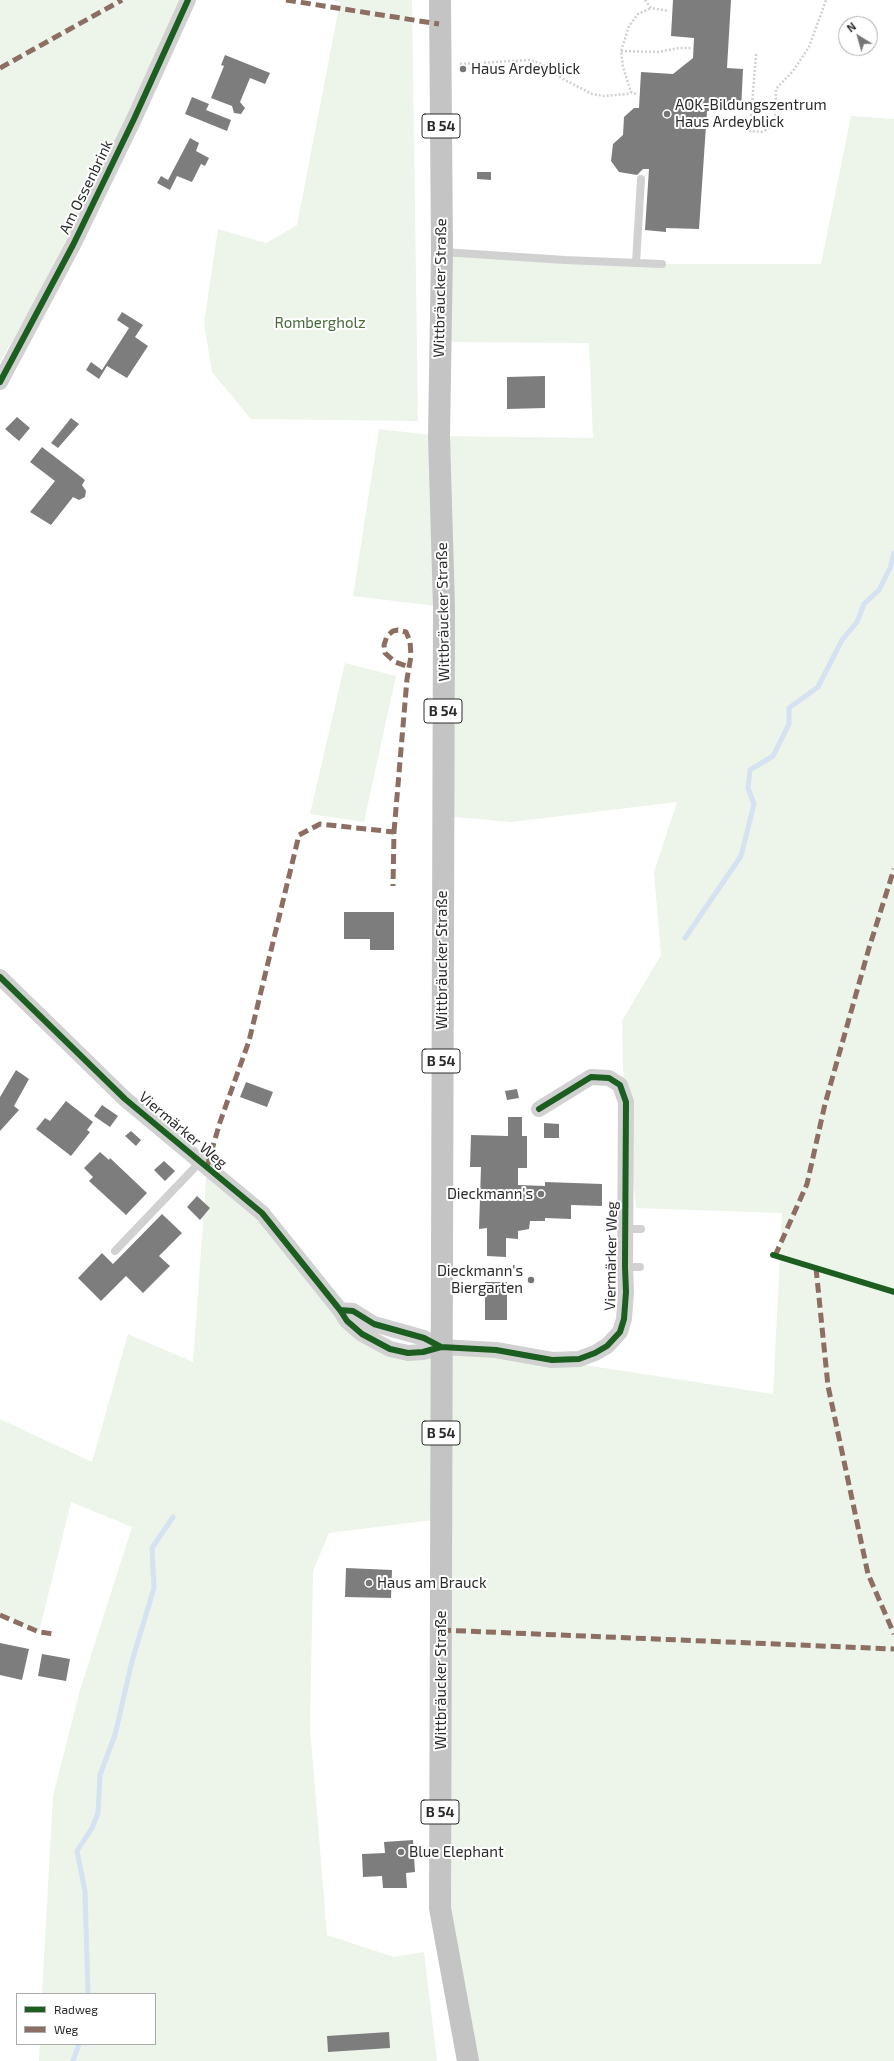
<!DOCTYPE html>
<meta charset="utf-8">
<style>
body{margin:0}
#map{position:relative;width:894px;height:2061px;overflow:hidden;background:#fff;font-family:"Exo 2",sans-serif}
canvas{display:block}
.legend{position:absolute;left:16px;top:1993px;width:140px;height:52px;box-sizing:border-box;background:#fff;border:1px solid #ababab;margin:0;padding:5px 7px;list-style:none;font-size:12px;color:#2c2c2c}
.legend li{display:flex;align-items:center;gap:8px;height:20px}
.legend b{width:20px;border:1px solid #ababab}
.north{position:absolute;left:838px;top:16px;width:40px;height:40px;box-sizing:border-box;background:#fff;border:1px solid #ababab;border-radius:50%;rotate:323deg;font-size:11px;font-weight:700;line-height:16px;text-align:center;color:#2c2c2c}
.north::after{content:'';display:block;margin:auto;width:14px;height:18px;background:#767676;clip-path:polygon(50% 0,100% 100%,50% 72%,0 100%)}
</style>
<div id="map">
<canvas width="894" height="2061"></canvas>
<ul class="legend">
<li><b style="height:5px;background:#1b5e20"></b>Radweg</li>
<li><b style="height:5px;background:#8d6e63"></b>Weg</li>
</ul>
<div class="north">N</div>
</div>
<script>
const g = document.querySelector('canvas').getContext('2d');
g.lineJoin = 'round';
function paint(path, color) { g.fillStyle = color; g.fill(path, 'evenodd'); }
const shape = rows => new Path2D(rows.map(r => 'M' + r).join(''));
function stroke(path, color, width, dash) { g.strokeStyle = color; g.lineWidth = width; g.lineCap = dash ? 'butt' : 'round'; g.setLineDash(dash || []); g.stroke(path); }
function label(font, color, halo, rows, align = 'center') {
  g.font = font + ' "Exo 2",sans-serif'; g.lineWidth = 4; g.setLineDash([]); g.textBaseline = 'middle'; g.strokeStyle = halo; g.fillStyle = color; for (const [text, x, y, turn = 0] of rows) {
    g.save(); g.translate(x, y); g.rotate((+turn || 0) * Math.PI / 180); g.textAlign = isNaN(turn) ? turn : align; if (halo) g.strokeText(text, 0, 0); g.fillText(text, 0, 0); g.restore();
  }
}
paint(shape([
 [0,0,180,0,127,121,30,310,0,362],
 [331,0,412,0,418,421,251,419,212,372,204,323,218,229,266,243,297,225,340,2],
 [851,116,894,119,894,2061,468,2061,440,1908,441,1519,329,1533,313,1571,310,1727,327,1935,394,1957,424,1952,437,2061,39,2061,40,2044,155,2044,155,1994,42,1994,53,1796,80,1690,132,1527,71,1502,39,1632,0,1615,0,1419,92,1462,128,1334,193,1362,207,1167,390,1349,552,1360,773,1394,782,1213,636,1208,623,1070,622,1021,661,955,654,872,677,802,511,822,443,816,444,607,353,596,379,429,439,436,593,438,589,343,440,342,442,251,662,264,821,264],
 [345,663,396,676,364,822,310,814]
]), '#edf4ea');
stroke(shape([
 [685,938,741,856,754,804,748,788,750,770,773,756,789,724,789,708,818,687,842,640,857,622,864,604,879,590,890,568,894,553],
 [88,1994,85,1891,77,1851,92,1828,98,1813,100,1775,115,1735,132,1661,154,1588,152,1548,173,1517],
 [73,2061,79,2044]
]), '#d4e2f2', 5);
paint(shape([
 [673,0,731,0,727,68,743,69,741,111,707,111,699,229,666,228,666,232,645,230,649,169,643,169,637,175,619,172,611,161,613,144,623,135,624,117,634,108,639,108,641,72,673,74,693,58,694,38,671,36],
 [225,55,270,73,265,84,250,78,240,102,245,108,241,114,234,113,232,106,211,98,224,66,221,65],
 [192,97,209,104,206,110,231,120,227,131,185,114],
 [190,138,199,143,196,151,209,158,205,166,201,164,192,182,177,176,170,190,157,183,161,176,168,180],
 [477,172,491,172,491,180,477,179],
 [122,312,143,325,135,337,148,346,127,378,107,366,99,379,86,370,91,362,102,370,129,328,117,320],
 [545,376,545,408,507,409,507,377],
 [17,417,30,428,19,441,5,429],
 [71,418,79,424,58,448,51,443],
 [42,447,85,480,82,485,86,491,85,497,79,500,73,497,51,525,30,512,55,481,30,462],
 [344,912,394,912,394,950,370,950,370,939,344,939],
 [16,1070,29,1079,14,1106,19,1110,0,1131,0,1097],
 [246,1082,273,1092,267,1107,240,1097],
 [517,1089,519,1098,507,1100,505,1091],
 [66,1101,93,1122,87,1130,90,1132,71,1156,36,1129,45,1118,50,1121],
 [102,1105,118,1116,110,1127,94,1116],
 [508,1117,522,1117,522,1136,527,1136,527,1168,518,1168,518,1185,545,1186,545,1182,602,1184,602,1206,571,1205,571,1219,545,1218,545,1221,530,1221,529,1229,518,1231,518,1239,506,1238,506,1257,487,1256,487,1228,479,1229,481,1167,470,1167,471,1135,508,1136],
 [544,1123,559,1124,559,1138,544,1138],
 [131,1131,141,1140,136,1146,125,1136],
 [100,1152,109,1160,110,1158,147,1193,126,1215,89,1181,93,1177,84,1168],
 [164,1161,175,1171,165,1181,154,1170],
 [197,1196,210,1208,200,1220,187,1207],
 [162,1214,182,1233,159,1256,170,1266,143,1293,126,1276,101,1301,78,1278,102,1253,113,1264],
 [485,1282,507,1282,507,1320,485,1320],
 [346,1568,392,1570,391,1598,345,1597],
 [0,1643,29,1649,22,1680,0,1675],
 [42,1654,70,1659,66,1681,38,1676],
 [413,1840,415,1872,406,1873,407,1888,383,1888,382,1876,363,1877,362,1854,385,1853,384,1842],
 [389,2032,390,2048,328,2052,327,2036]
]), '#7d7d7d');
stroke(shape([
 [645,0,651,8,669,11],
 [621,51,658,52,679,48,692,48],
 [756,54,750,131,761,132,768,129,775,122,776,89,793,71,809,47,826,0],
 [460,64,529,60,542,64,563,79,592,94,604,96,627,94,631,92],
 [636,94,631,92,623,67,621,51,629,26,638,14,651,8]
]), '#d1d1d1', 2.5, [2, 2]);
stroke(shape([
 [443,252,565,260,662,264],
 [636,263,641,179],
 [625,1229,641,1229],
 [115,1251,200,1162],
 [625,1267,640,1267]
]), '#d1d1d1', 8);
stroke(shape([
 [0,382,73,245,134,119,188,0],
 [0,977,125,1099,262,1213,340,1310,347,1321,362,1334,390,1349,408,1353,423,1352,441,1347,496,1350,552,1360,579,1359,595,1353,607,1346,620,1332,624,1319,626,1292,625,1267,626,1102,620,1085,609,1078,591,1077,539,1109],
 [340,1310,353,1311,374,1324,424,1338,441,1347]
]), '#d1d1d1', 16);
stroke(shape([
 [440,0,442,251,439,436,444,607,440,1908,468,2061]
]), '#c4c4c4', 22);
stroke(shape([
 [286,0,439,24],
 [0,68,122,0],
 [394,832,407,679,411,656,410,641,406,632,398,630,393,631,387,636,384,645,385,653,395,662,409,667],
 [207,1167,220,1122,249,1041,299,835,320,824,394,832,393,886],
 [775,1256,807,1184,825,1104,869,948,894,869],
 [816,1268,828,1386,868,1574,894,1634],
 [0,1615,39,1632,54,1634],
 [441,1630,894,1649]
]), '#8d6e63', 5, [10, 5]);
stroke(shape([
 [0,382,73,245,134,119,188,0],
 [0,977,125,1099,262,1213,340,1310,347,1321,362,1334,390,1349,408,1353,423,1352,441,1347,496,1350,552,1360,579,1359,595,1353,607,1346,620,1332,624,1319,626,1292,625,1267,626,1102,620,1085,609,1078,591,1077,539,1109],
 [773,1255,894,1292],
 [340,1310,353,1311,374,1324,424,1338,441,1347]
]), '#1b5e20', 6);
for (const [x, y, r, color] of [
 [463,69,4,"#767676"],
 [667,114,4,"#767676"],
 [541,1194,4,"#767676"],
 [531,1280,4,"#767676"],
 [369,1583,4,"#767676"],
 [401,1852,4,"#767676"]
]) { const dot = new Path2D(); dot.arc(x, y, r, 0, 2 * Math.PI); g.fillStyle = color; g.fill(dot); stroke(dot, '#fff', 1.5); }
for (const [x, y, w] of [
 [441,126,38],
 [443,711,38],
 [441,1061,38],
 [441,1433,38],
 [440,1812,38]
]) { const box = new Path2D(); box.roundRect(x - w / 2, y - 12, w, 24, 3); g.fillStyle = '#fff'; g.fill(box); stroke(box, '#2c2c2c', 1); }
label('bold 14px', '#2c2c2c', null, [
 ["B 54",441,126],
 ["B 54",443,711],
 ["B 54",441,1061],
 ["B 54",441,1433],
 ["B 54",440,1812]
]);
label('15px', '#2c2c2c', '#fff', [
 ["Haus Ardeyblick",471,69],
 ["AOK-Bildungszentrum",675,105],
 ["Haus Ardeyblick",675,122],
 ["Dieckmann's",533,1194,"right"],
 ["Dieckmann's",523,1271,"right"],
 ["Biergarten",523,1288,"right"],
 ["Haus am Brauck",377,1583],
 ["Blue Elephant",409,1852]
], 'left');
label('15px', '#2c2c2c', '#fff', [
 ["Am Ossenbrink",86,187,-64],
 ["Wittbräucker Straße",440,288,-89],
 ["Wittbräucker Straße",443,612,-91],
 ["Wittbräucker Straße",442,960,-90],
 ["Viermärker Weg",183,1130,40],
 ["Viermärker Weg",611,1256,-89],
 ["Wittbräucker Straße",441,1680,-90]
]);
label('15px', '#466937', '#fff', [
 ["Rombergholz",320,323]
]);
</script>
